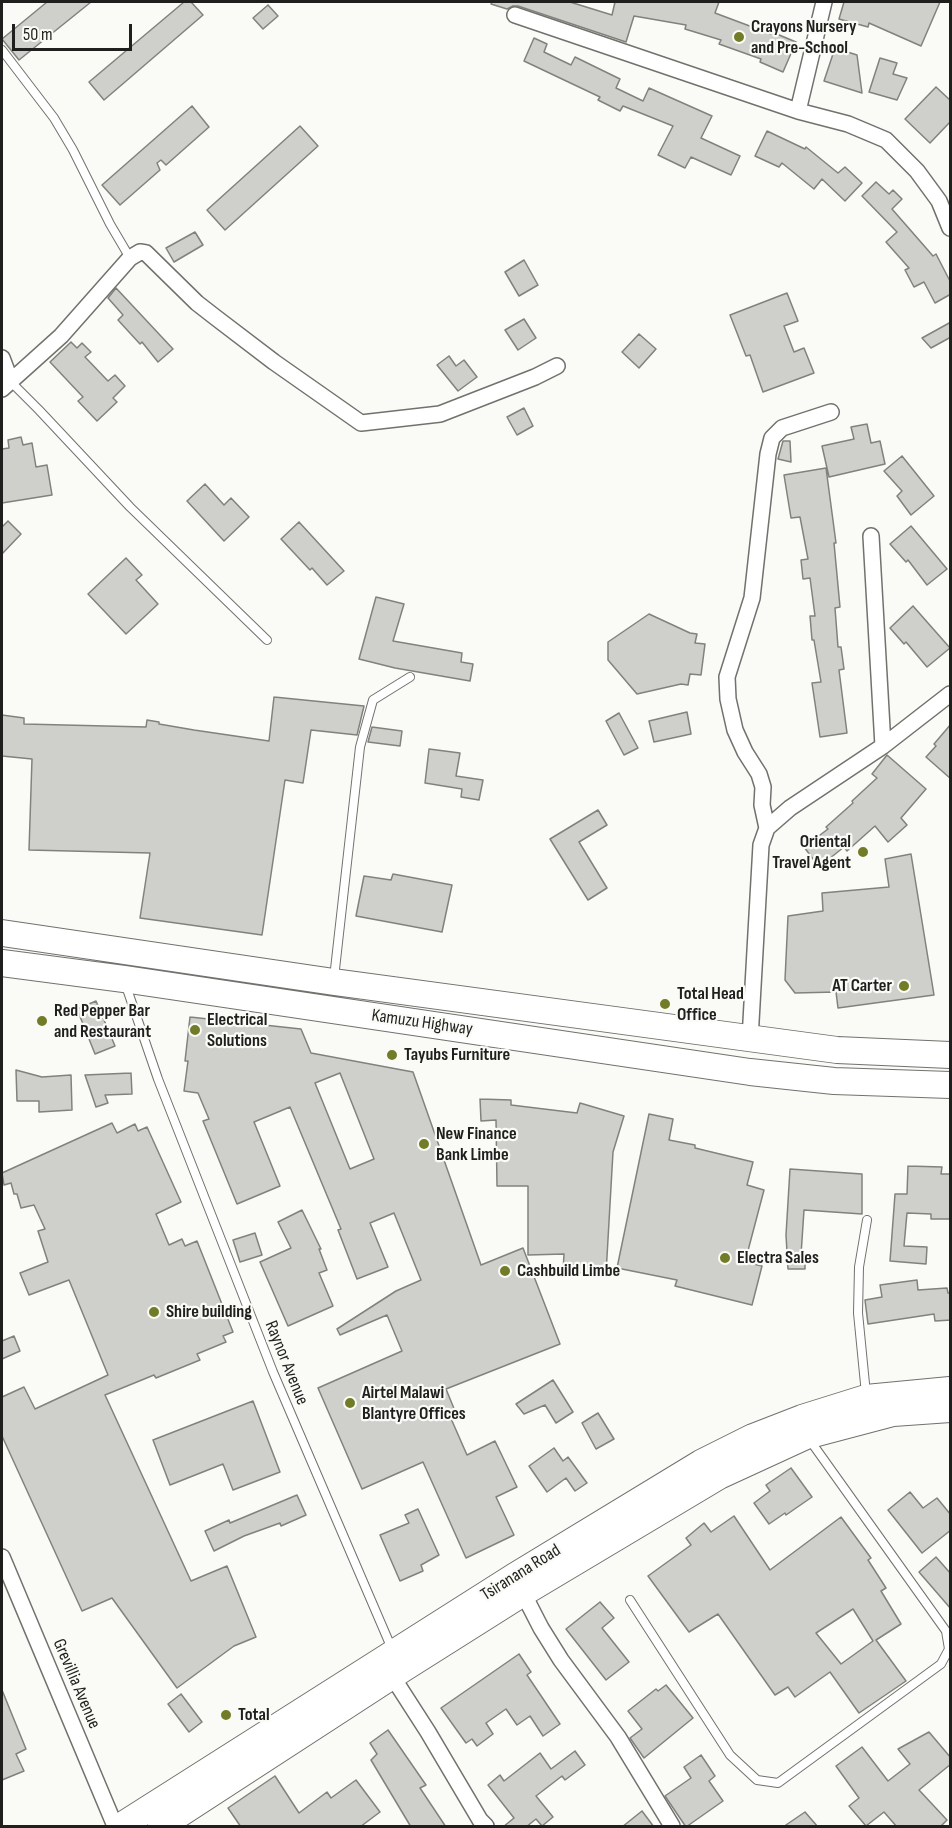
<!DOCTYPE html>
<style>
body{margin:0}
#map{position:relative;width:952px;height:1828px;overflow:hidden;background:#fafbf6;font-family:"Sofia Sans Condensed",sans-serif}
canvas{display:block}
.frame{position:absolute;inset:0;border:3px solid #1f1f1e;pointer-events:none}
.scale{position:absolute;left:12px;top:24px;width:120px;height:27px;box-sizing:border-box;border:3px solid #1f1f1e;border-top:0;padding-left:8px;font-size:18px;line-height:21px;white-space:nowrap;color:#1f1f1e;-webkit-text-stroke:4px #fafbf6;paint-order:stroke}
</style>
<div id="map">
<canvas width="952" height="1828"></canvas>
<div class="frame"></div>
<div class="scale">50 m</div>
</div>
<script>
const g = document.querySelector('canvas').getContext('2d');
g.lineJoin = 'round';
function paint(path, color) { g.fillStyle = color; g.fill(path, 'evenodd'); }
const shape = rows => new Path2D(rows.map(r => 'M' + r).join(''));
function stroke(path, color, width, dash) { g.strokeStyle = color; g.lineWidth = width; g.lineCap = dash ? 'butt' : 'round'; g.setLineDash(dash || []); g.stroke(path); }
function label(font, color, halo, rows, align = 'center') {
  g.font = font + ' "Sofia Sans Condensed",sans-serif'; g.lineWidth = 4.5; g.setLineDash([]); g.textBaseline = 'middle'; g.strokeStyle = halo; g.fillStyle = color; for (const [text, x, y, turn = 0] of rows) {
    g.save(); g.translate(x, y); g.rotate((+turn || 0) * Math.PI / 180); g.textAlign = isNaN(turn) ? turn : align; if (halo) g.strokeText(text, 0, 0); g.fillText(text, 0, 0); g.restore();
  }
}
const building = shape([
 [47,2,91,2,19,60,2,39,47,2],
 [184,2,191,2,203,15,104,100,89,82,184,2],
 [492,2,570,2,612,15,615,2,719,2,715,13,771,34,772,32,796,42,783,72,760,62,761,59,719,44,721,40,685,29,686,25,634,16,626,42,518,6,513,6,507,9,491,4,492,2],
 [844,2,940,2,921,46,869,23,868,27,839,19,844,2],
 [268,5,278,16,263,29,253,18,268,5],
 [534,38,547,44,544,52,571,65,575,57,620,79,616,88,643,101,649,88,712,116,701,138,740,156,731,175,691,157,685,168,658,155,673,126,623,106,620,111,598,100,600,97,524,61,534,38],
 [835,48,857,55,862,93,824,81,835,48],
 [880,58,897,63,893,74,907,78,897,100,869,92,880,58],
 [936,87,951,101,951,121,930,143,905,119,936,87],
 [192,106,209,127,166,165,161,160,157,163,160,170,120,205,102,185,192,106],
 [300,126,318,146,225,230,207,210,300,126],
 [767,131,805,149,806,147,838,173,845,167,862,183,845,201,822,179,814,189,782,163,779,167,755,156,767,131],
 [876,182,889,194,893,190,902,199,892,209,933,256,936,254,951,283,951,294,935,303,924,282,914,287,905,270,909,268,886,242,897,232,862,196,876,182],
 [195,232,203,245,174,262,166,248,195,232],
 [524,260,538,285,519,296,505,272,524,260],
 [116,288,173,349,158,362,142,342,140,344,118,320,123,315,108,298,116,288],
 [787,293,798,321,784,326,794,352,804,348,814,373,763,392,750,355,746,356,730,315,787,293],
 [524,319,536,338,518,350,505,330,524,319],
 [951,322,951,337,931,348,922,338,951,322],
 [639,334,656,349,639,368,622,352,639,334],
 [71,342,77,348,82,343,91,352,85,357,108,381,115,375,125,386,113,398,117,402,97,421,78,401,83,397,50,362,71,342],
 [449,356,456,366,464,360,477,377,458,391,437,365,449,356],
 [524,408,533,426,517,435,507,417,524,408],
 [867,424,871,443,880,441,885,464,829,477,822,446,854,439,851,427,867,424],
 [21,437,23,445,32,443,36,467,47,465,52,495,2,503,2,449,9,448,8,440,21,437],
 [783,441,790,441,791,462,778,459,783,441],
 [902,456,934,496,911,515,897,496,902,491,884,471,902,456],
 [826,468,836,543,834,543,840,607,835,608,838,647,841,647,844,669,839,670,847,733,820,737,812,683,821,682,814,640,812,640,810,616,815,616,810,578,803,579,801,560,808,559,800,517,791,518,784,475,826,468],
 [205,484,224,505,231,498,249,517,224,541,187,501,205,484],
 [8,521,21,534,2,554,2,527,8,521],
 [299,522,344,571,327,585,312,568,310,570,281,539,299,522],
 [911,526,947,569,927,585,908,560,906,562,890,544,911,526],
 [126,558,142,575,136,580,158,604,126,634,88,594,126,558],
 [376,597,404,604,393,641,462,653,461,662,473,664,470,681,395,668,359,659,376,597],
 [913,606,950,648,927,667,906,642,904,644,890,628,913,606],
 [649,614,690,633,697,634,695,643,705,644,701,675,690,674,688,685,681,684,637,694,608,660,608,642,649,614],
 [274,697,364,706,357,735,311,730,303,783,285,780,262,935,140,918,150,853,29,850,32,759,2,756,2,715,24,718,24,724,146,727,147,720,159,722,159,724,194,730,269,741,274,697],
 [687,712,691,734,654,742,649,721,687,712],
 [619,713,638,748,624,755,606,721,619,713],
 [951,724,951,779,926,757,936,746,934,744,951,724],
 [372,727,402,731,400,746,368,742,372,727],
 [429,749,460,753,456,776,483,780,479,800,461,797,462,789,425,783,429,749],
 [887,755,926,789,901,818,907,825,888,842,875,826,847,851,844,847,819,867,804,847,828,829,826,827,853,803,852,801,877,778,872,774,887,755],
 [598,810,607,825,579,842,607,888,588,900,550,839,598,810],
 [911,854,934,995,838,1008,836,992,795,993,785,980,788,916,823,911,822,893,889,887,885,859,911,854],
 [393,874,452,885,442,932,356,916,364,876,391,880,393,874],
 [96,1001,115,1046,95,1054,77,1009,96,1001],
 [190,1017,301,1029,311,1053,413,1072,481,1265,523,1248,560,1344,446,1389,455,1411,449,1414,467,1455,495,1441,517,1487,496,1497,514,1535,466,1558,423,1462,362,1489,318,1388,402,1351,387,1315,340,1335,337,1329,396,1291,421,1280,394,1213,370,1223,388,1267,357,1279,338,1230,341,1229,290,1107,254,1122,280,1186,237,1204,203,1121,209,1119,198,1093,184,1091,188,1061,185,1061,190,1017],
 [340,1073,374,1159,350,1169,315,1083,340,1073],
 [16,1070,42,1077,71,1075,72,1110,39,1112,39,1101,17,1101,16,1070],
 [131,1073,132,1094,105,1095,108,1103,96,1107,85,1075,131,1073],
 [480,1099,511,1100,511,1105,577,1113,580,1103,624,1116,613,1152,606,1274,563,1272,564,1254,528,1255,528,1186,497,1186,496,1120,481,1121,480,1099],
 [649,1114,673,1119,669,1140,695,1145,695,1148,753,1162,747,1185,764,1190,745,1262,762,1266,752,1305,675,1286,677,1280,617,1268,649,1114],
 [112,1123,117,1133,135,1124,138,1131,147,1127,181,1202,156,1214,169,1245,182,1239,185,1246,197,1241,233,1332,223,1336,226,1342,197,1354,200,1360,156,1378,154,1375,105,1395,191,1581,227,1566,256,1637,234,1646,177,1688,112,1598,82,1611,2,1436,2,1397,24,1387,35,1409,108,1375,69,1280,29,1295,20,1273,48,1262,38,1231,45,1229,34,1205,21,1208,17,1194,14,1194,11,1183,4,1185,2,1173,112,1123],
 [908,1166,942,1167,941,1174,951,1174,950,1219,931,1219,931,1214,907,1213,904,1246,927,1247,926,1264,890,1261,895,1194,907,1194,908,1166],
 [790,1169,862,1174,862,1214,804,1210,801,1255,805,1255,805,1269,788,1269,786,1235,790,1169],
 [302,1210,321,1249,319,1249,327,1270,319,1273,333,1306,288,1326,260,1262,291,1248,278,1222,302,1210],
 [255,1233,262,1255,240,1262,233,1240,255,1233],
 [917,1280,918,1290,947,1288,948,1293,951,1293,951,1320,935,1321,934,1314,868,1324,865,1300,882,1297,880,1285,917,1280],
 [14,1336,20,1351,2,1359,2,1341,14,1336],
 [553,1380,573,1412,556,1423,545,1405,524,1414,516,1404,553,1380],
 [253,1401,280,1472,233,1490,223,1464,170,1485,153,1440,253,1401],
 [598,1413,614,1439,596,1449,582,1423,598,1413],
 [554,1448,563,1461,568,1457,587,1483,575,1491,566,1478,547,1492,529,1466,554,1448],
 [791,1468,812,1497,786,1515,785,1513,769,1524,754,1503,770,1491,766,1485,791,1468],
 [910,1492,923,1508,937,1498,951,1515,951,1530,922,1553,888,1510,910,1492],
 [297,1495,306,1515,281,1526,280,1523,244,1536,214,1551,205,1531,229,1520,230,1523,297,1495],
 [418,1509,439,1555,421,1565,423,1571,400,1581,380,1535,409,1523,405,1515,418,1509],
 [734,1516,770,1570,841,1517,871,1558,868,1560,886,1588,881,1591,901,1624,876,1640,906,1681,859,1713,830,1672,795,1697,788,1687,775,1695,718,1614,689,1632,648,1576,691,1545,686,1538,704,1523,711,1532,734,1516],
 [853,1609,873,1641,841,1664,816,1633,853,1609],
 [936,1557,951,1574,951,1609,919,1572,936,1557],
 [600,1602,614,1618,602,1628,629,1662,606,1680,566,1629,600,1602],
 [519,1654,531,1672,527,1675,560,1724,543,1736,530,1716,517,1725,506,1709,486,1723,493,1734,477,1746,472,1739,466,1743,441,1708,519,1654],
 [666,1685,693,1718,644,1758,630,1738,642,1729,628,1711,656,1689,658,1691,666,1685],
 [2,1690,26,1749,16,1754,24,1771,2,1780,2,1690],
 [181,1694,202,1722,189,1732,168,1704,181,1694],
 [388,1730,426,1785,420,1788,446,1827,411,1827,371,1760,377,1754,370,1743,388,1730],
 [929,1732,951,1758,951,1764,919,1790,947,1820,940,1827,897,1827,884,1812,866,1826,849,1806,859,1798,836,1766,862,1747,888,1781,910,1764,898,1749,929,1732],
 [575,1751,585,1765,565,1780,562,1776,536,1796,553,1817,542,1826,536,1819,526,1827,503,1827,514,1818,488,1785,500,1775,504,1781,540,1753,551,1769,575,1751],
 [701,1755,715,1776,709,1781,723,1801,686,1827,665,1796,691,1778,684,1767,701,1755],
 [275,1776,299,1813,327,1792,331,1798,356,1780,380,1812,360,1827,241,1827,228,1808,275,1776],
 [642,1811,654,1827,622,1827,642,1811],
 [805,1812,818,1827,783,1827,805,1812]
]);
paint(building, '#cfd0cb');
stroke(building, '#81827e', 1.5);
const service = shape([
 [2,50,54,118,73,150,110,224,130,258],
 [11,382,39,410,130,507,267,640],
 [334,978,360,747,373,700,410,677],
 [125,983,158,1079,273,1372,392,1649],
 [866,1394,858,1313,859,1267,867,1220],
 [630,1600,730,1755,757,1780,778,1783,941,1664,949,1649,946,1631,809,1439]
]);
const minor = shape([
 [515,15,798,111,848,124,886,140,917,171,939,201,950,228],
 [798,111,824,2],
 [2,358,11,382],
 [2,389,61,336,130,258,140,252,146,253,197,303,215,317,274,362,361,423,440,414,535,377,557,366],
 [871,536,883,746],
 [767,828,762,805,763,787,759,774,745,752,735,730,728,699,727,677,752,598,768,454,772,438,782,428,831,412],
 [750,1039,761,845,767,828,790,808,883,746,950,694],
 [2,1557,115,1826],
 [523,1593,541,1628,561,1660,618,1737,672,1826],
 [392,1676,428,1732,480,1820,486,1826]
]);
const trunk = shape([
 [2,933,334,982,837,1050,950,1055],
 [2,963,124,979,750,1072,834,1081,950,1085],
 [121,1826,515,1576,701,1463,753,1437,802,1418,866,1398,950,1390],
 [161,1826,404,1668,523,1593,719,1476,806,1436,893,1413,950,1409]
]);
stroke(service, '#71716d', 10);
stroke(minor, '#71716d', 18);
stroke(trunk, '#71716d', 28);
stroke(service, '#fff', 8);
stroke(minor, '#fff', 15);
stroke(trunk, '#fff', 26);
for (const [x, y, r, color] of [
 [739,37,6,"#727c28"],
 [863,852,6,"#727c28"],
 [904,986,6,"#727c28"],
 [665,1004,6,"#727c28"],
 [42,1021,6,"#727c28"],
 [195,1030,6,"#727c28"],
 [392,1055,6,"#727c28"],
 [424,1144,6,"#727c28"],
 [725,1258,6,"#727c28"],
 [505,1271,6,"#727c28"],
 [154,1312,6,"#727c28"],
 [350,1403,6,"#727c28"],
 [226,1715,6,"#727c28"]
]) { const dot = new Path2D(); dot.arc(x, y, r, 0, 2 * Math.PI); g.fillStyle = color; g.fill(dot); stroke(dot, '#fafbf6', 2); }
label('bold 18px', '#1f1f1e', '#fafbf6', [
 ["Crayons Nursery",751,27],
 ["and Pre-School",751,48],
 ["Oriental",851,842,"right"],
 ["Travel Agent",851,863,"right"],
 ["AT Carter",892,986,"right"],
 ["Total Head",677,994],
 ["Office",677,1015],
 ["Red Pepper Bar",54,1011],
 ["and Restaurant",54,1032],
 ["Electrical",207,1020],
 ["Solutions",207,1041],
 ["Tayubs Furniture",404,1055],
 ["New Finance",436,1134],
 ["Bank Limbe",436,1155],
 ["Electra Sales",737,1258],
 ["Cashbuild Limbe",517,1271],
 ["Shire building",166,1312],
 ["Airtel Malawi",362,1393],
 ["Blantyre Offices",362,1414],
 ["Total",238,1715]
], 'left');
label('18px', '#1f1f1e', '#fafbf6', [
 ["Kamuzu Highway",422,1023,8],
 ["Raynor Avenue",286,1363,68],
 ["Tsiranana Road",521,1573,-32],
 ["Grevillia Avenue",76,1684,67]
]);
</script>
